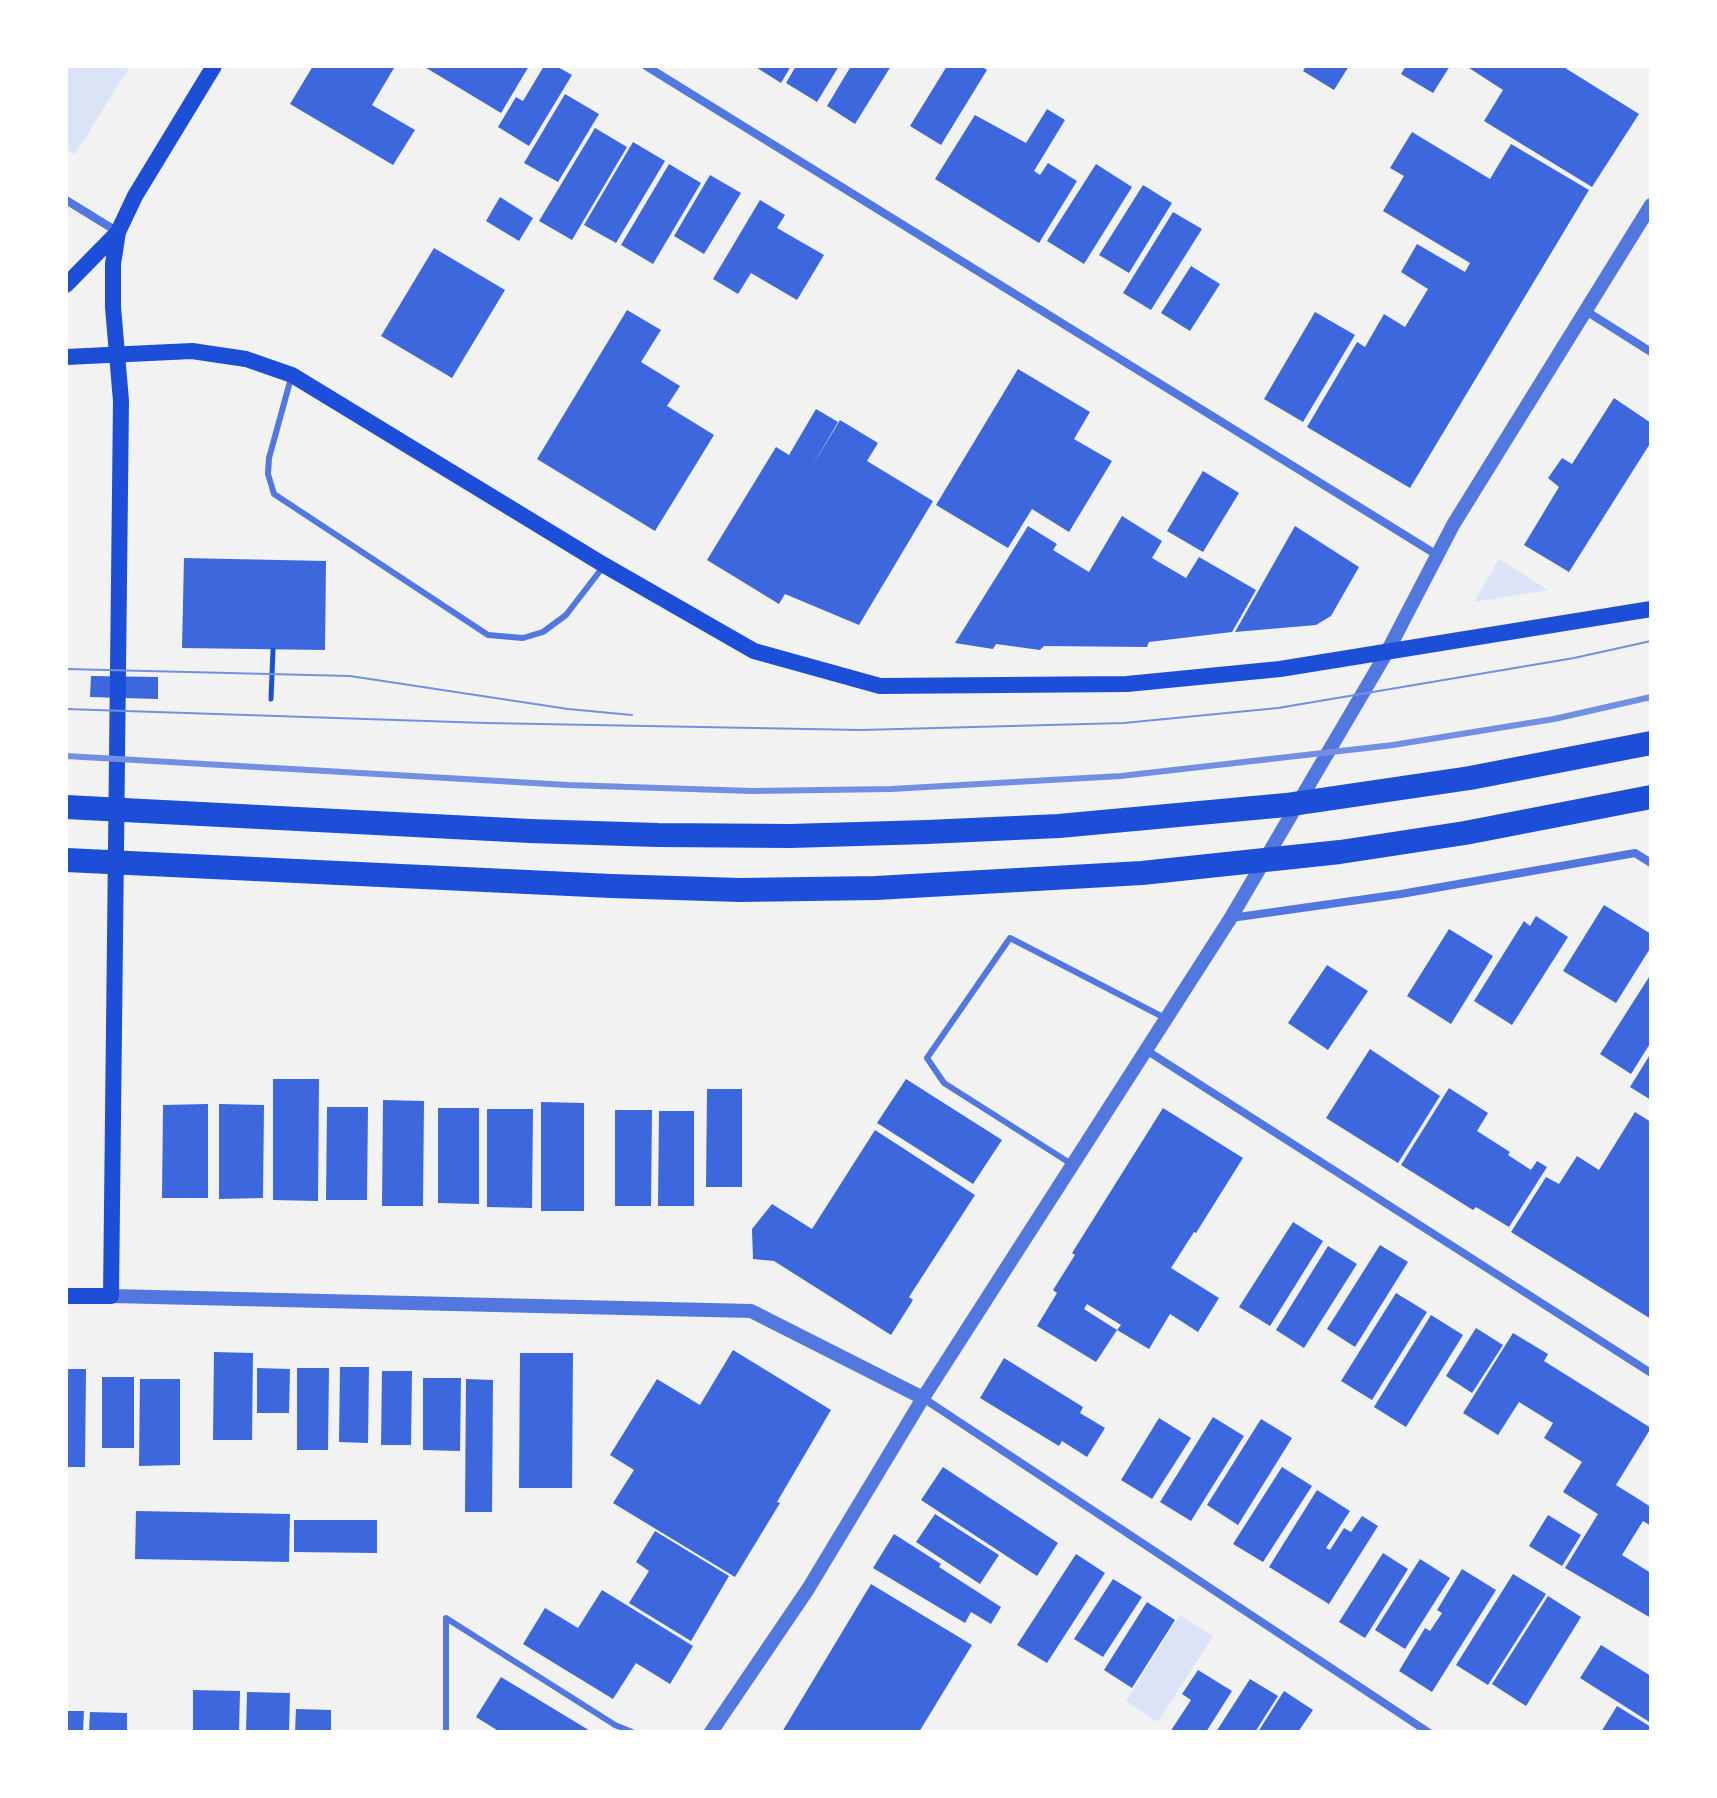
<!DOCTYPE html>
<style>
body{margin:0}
#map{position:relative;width:1717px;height:1798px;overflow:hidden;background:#f2f2f2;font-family:"Public Sans",sans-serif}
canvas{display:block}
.frame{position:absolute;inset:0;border:68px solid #fff;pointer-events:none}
</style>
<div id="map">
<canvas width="1717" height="1798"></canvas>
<div class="frame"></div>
</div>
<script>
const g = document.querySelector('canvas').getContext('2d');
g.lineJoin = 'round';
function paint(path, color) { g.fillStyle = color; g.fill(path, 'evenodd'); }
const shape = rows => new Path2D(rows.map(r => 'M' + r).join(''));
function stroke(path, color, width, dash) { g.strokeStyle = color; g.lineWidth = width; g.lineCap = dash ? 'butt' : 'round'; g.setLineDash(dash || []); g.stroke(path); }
paint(shape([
 [66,66,130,66,75,154,66,149],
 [1499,559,1548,590,1474,602],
 [1180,1615,1213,1636,1158,1722,1126,1701]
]), '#dbe4f7');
paint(shape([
 [313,66,394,68,372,105,415,130,393,165,290,104],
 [423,66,529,66,501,113],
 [544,66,556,66,572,75,529,146,498,127,516,97,523,101],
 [754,66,791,66,781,83],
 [796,66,839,66,817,102,786,83],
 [851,66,891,66,855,124,827,106],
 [947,66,981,66,987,70,941,145,910,126],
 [1306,66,1349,66,1334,90,1303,71],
 [1406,66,1450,66,1433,93,1401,74],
 [1466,66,1562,66,1639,114,1592,187,1484,121,1503,90],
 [565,94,599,114,558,182,524,163],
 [1047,109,1065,120,1034,171,1040,175,1048,163,1077,181,1039,243,935,179,975,115,1026,143],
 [595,128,627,147,572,240,539,221],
 [1412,132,1490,179,1511,144,1589,190,1410,488,1307,427,1357,342,1365,347,1384,314,1405,327,1428,289,1401,272,1417,244,1465,272,1470,263,1383,211,1404,176,1390,168],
 [633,142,665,161,616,243,584,225],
 [669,164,701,183,653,264,621,245],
 [1096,164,1132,187,1084,264,1047,241],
 [710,175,741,193,704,254,674,236],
 [1143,185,1172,203,1129,273,1099,255],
 [500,197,533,218,519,241,486,221],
 [760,200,785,215,777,228,824,255,797,300,751,273,738,294,713,279],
 [1173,212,1202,229,1151,310,1123,293],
 [434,248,505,290,452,378,381,336],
 [1191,266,1220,284,1190,331,1161,313],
 [627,310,661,330,641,362,680,386,667,406,714,435,655,531,537,459],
 [1315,312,1355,335,1303,422,1264,399],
 [1018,369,1090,412,1074,439,1112,461,1069,532,1032,509,1008,548,936,505],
 [1614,398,1651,423,1651,442,1569,572,1524,545,1559,487,1548,478,1562,458,1572,464],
 [816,409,838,422,811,468,840,420,878,443,867,461,933,501,859,625,785,594,779,604,707,560,776,447,789,455],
 [1203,471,1239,493,1203,552,1167,531],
 [1122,516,1162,541,1152,558,1186,578,1199,557,1256,590,1232,632,1149,642,1147,647,1044,646,1040,650,996,644,993,649,955,643,1028,526,1057,544,1053,550,1089,572],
 [1295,526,1359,567,1331,616,1316,625,1235,632],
 [184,558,326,561,325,650,182,648],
 [91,676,158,677,158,699,90,697],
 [1604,905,1651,934,1651,947,1616,1003,1563,971],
 [1536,916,1568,937,1512,1025,1474,1001,1524,921,1530,926],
 [1449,929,1493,956,1451,1024,1407,996],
 [1327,965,1368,991,1328,1050,1288,1023],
 [1651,974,1651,1042,1631,1074,1600,1054],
 [1370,1049,1440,1096,1398,1163,1326,1118],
 [1651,1053,1651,1100,1630,1087],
 [273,1079,319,1079,318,1201,273,1200],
 [906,1079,1002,1140,973,1184,877,1123],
 [1449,1088,1488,1113,1477,1131,1510,1152,1508,1155,1531,1170,1537,1161,1547,1167,1509,1227,1476,1207,1473,1210,1401,1165],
 [707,1089,742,1089,742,1187,706,1187],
 [383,1100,424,1101,423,1206,382,1206],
 [541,1102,584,1103,584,1211,541,1211],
 [208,1104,208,1198,162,1198,163,1105],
 [219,1104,264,1105,263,1198,219,1199],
 [327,1107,368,1107,367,1200,326,1200],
 [438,1108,479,1108,479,1204,438,1203],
 [1163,1108,1243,1158,1196,1233,1194,1232,1171,1268,1219,1298,1198,1332,1170,1314,1149,1349,1117,1330,1121,1325,1087,1304,1084,1309,1117,1330,1096,1362,1037,1326,1057,1293,1053,1290,1075,1255,1072,1253],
 [487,1109,533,1109,532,1208,487,1207],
 [615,1110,652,1110,651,1206,615,1206],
 [659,1111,694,1111,694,1206,658,1206],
 [1635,1112,1651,1122,1651,1319,1511,1232,1546,1177,1559,1184,1577,1156,1599,1170],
 [875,1130,975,1195,909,1297,913,1300,891,1335,774,1261,753,1259,752,1229,772,1204,812,1229],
 [1293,1222,1323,1241,1270,1326,1239,1307],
 [1380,1245,1408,1262,1355,1347,1327,1329],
 [1328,1246,1357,1264,1304,1348,1276,1330],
 [1396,1293,1427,1312,1372,1400,1341,1381],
 [1431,1315,1463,1335,1406,1427,1374,1407],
 [1476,1328,1503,1345,1472,1393,1446,1376],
 [1513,1333,1548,1354,1544,1361,1651,1428,1616,1485,1651,1507,1651,1526,1643,1521,1622,1555,1651,1573,1651,1618,1565,1568,1598,1514,1563,1492,1582,1462,1544,1438,1553,1423,1519,1402,1498,1435,1463,1413],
 [733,1350,831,1410,777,1502,780,1503,735,1577,613,1503,634,1470,610,1455,657,1379,700,1405],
 [214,1352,253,1353,252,1440,213,1440],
 [520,1353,573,1353,572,1488,519,1488],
 [1004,1358,1083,1407,1080,1413,1105,1428,1087,1457,1062,1441,1059,1446,980,1398],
 [340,1367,369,1367,368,1443,339,1442],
 [257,1368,290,1369,289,1413,257,1413],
 [297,1368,329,1368,328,1450,297,1450],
 [66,1369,86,1369,85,1467,66,1467],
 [382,1371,412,1371,411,1445,381,1445],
 [102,1377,134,1377,134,1448,102,1448],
 [423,1378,461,1378,460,1451,423,1450],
 [140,1379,180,1379,180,1465,139,1466],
 [466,1379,493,1380,492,1512,465,1512],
 [1213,1417,1244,1436,1191,1521,1160,1502],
 [1159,1418,1191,1438,1152,1499,1121,1480],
 [1261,1419,1292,1438,1238,1525,1207,1505],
 [943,1467,1058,1543,1037,1576,921,1500],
 [1282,1467,1312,1486,1263,1562,1233,1544],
 [1317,1490,1350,1511,1326,1548,1330,1550,1344,1528,1351,1532,1362,1516,1378,1526,1329,1604,1269,1567],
 [136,1511,290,1514,289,1562,135,1559],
 [935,1514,999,1555,980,1584,916,1542],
 [1548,1515,1581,1535,1562,1566,1529,1546],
 [294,1520,377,1520,377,1553,294,1552],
 [655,1531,729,1576,691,1641,629,1603,649,1571,636,1562],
 [894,1534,941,1564,939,1567,1001,1607,991,1624,971,1612,965,1623,873,1568],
 [1383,1553,1408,1569,1365,1638,1339,1622],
 [1076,1554,1105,1573,1047,1663,1017,1645],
 [1420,1559,1450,1578,1405,1649,1375,1630],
 [1462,1569,1496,1590,1432,1692,1399,1671,1425,1628,1430,1631,1442,1613,1437,1610],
 [1513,1574,1546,1594,1488,1685,1456,1665],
 [1113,1579,1142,1597,1103,1657,1074,1639],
 [871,1584,972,1645,919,1732,782,1732],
 [602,1590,693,1646,670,1684,636,1663,613,1699,523,1644,545,1608,578,1628],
 [1548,1596,1581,1617,1526,1706,1492,1684],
 [1147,1602,1175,1620,1132,1688,1104,1670],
 [1601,1645,1651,1676,1651,1723,1580,1678],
 [1198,1670,1232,1691,1206,1732,1170,1732,1191,1700,1182,1694],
 [501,1677,592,1732,500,1732,476,1717],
 [1250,1679,1278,1696,1255,1732,1216,1732],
 [193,1690,240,1691,239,1732,193,1732],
 [1284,1691,1313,1710,1298,1732,1258,1732],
 [247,1692,290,1693,289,1732,246,1732],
 [1617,1706,1651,1727,1651,1732,1601,1732],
 [296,1709,331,1710,331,1732,295,1732],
 [66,1711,84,1711,83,1732,66,1732],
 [90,1712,127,1713,127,1732,89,1732]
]), '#3d67dc');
stroke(shape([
 [271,699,273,650]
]), '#1d4ed8', 5);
stroke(shape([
 [291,378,269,458,268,474,274,494,488,635,523,638,543,632,566,615,603,567],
 [1073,1165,944,1083,927,1058,1010,938,1165,1018],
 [446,1732,446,1618,615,1725,632,1732]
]), '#5277de', 6);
stroke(shape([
 [646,66,1437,555],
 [66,200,118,232],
 [1586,311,1651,352],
 [1231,918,1401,894,1635,853,1651,863],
 [1146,1050,1651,1373],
 [923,1398,1428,1732]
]), '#5277de', 8);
stroke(shape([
 [111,1296,751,1311,923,1398],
 [711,1732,808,1589,923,1398,1230,919,1387,652,1453,525,1651,205]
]), '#5277de', 14);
stroke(shape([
 [66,285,118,232],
 [66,357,192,351,246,359,292,375,604,565,754,651,880,686,1127,684,1280,669,1651,609],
 [66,1296,111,1296,121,401,113,307,113,264,118,232,135,196,214,66]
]), '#1d4ed8', 16);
stroke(shape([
 [66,807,530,831,658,835,790,836,927,832,1059,826,1286,805,1470,778,1651,743],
 [66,860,611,886,740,890,876,888,1142,873,1340,852,1465,833,1651,797]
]), '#1d4ed8', 24);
stroke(shape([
 [66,669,350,676,568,709,632,715],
 [66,709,486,723,861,730,1124,723,1278,708,1574,658,1651,641]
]), '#7290e2', 2);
stroke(shape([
 [66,756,568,785,752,791,891,789,1121,776,1393,745,1554,719,1651,697]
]), '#7290e2', 6);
</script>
